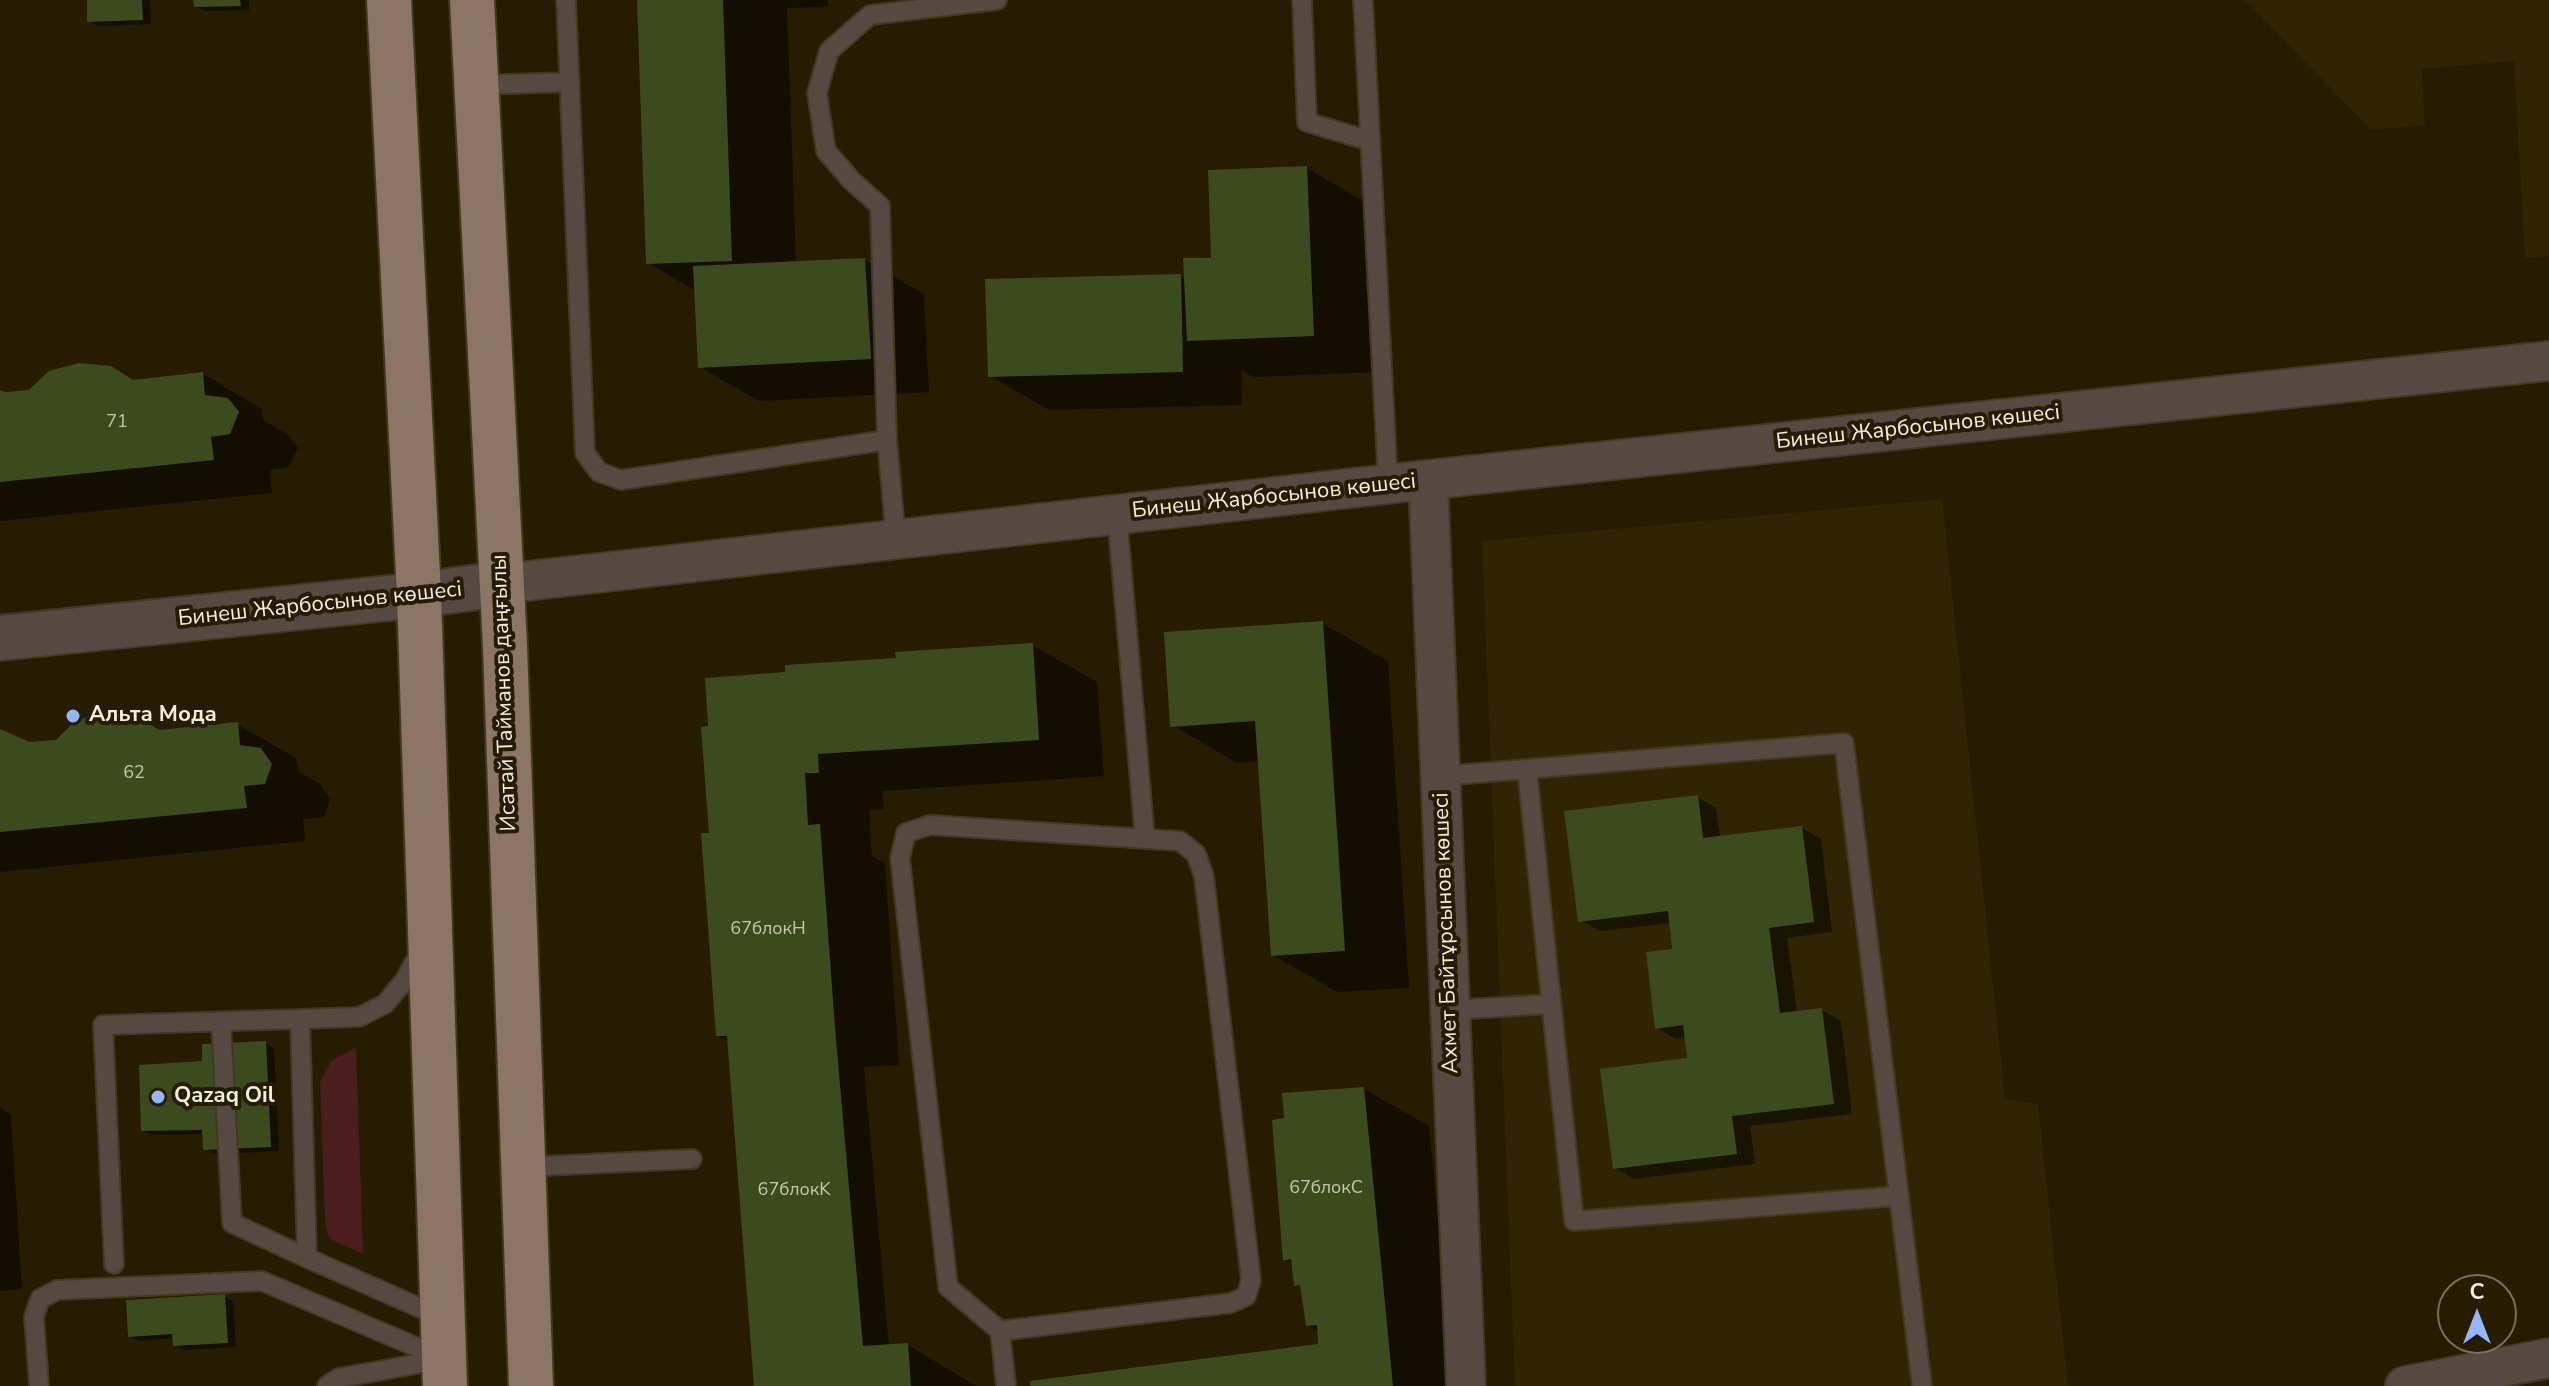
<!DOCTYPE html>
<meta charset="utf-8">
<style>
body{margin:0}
#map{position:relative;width:2549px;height:1386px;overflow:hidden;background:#251c01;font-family:"Nunito Sans",sans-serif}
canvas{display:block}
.north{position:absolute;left:2437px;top:1274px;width:80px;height:80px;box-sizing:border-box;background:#251c01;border:2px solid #787059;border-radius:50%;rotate:0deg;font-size:22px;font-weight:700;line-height:32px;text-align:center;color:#f4eedd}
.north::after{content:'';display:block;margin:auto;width:28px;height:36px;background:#92b7fd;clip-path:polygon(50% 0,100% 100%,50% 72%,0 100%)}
</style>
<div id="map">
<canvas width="2549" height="1386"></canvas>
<div class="north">С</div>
</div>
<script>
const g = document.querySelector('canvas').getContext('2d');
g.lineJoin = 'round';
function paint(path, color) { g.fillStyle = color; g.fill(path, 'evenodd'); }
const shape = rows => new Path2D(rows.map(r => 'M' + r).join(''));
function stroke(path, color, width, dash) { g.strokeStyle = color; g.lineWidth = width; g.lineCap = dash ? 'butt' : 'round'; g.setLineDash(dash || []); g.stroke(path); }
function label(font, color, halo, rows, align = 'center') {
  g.font = font + ' "Nunito Sans",sans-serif'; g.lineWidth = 8; g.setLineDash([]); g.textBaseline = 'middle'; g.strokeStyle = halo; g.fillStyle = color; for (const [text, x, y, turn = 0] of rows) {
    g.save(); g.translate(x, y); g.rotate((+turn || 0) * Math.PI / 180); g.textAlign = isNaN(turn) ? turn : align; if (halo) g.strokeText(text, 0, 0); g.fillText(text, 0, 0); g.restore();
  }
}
paint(shape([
 [2245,0,2549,0,2549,256,2525,258,2514,61,2422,69,2425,125,2371,130],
 [1942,499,2005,1099,2038,1104,2068,1386,1515,1386,1482,541]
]), '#302404');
paint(shape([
 [356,1047,363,1254,332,1240,327,1233,325,1221,320,1082,331,1061]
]), '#4b1e1e');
paint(shape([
 [89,0,150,0,151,24,98,26,89,20],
 [195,0,249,0,249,10,205,11,196,6],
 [639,0,828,0,828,7,787,8,796,263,865,260,924,294,929,392,759,401,700,367,696,291,648,263],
 [1307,168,1372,206,1379,372,1254,377,1241,370,1242,405,1049,410,990,376,1180,276,1186,279,1213,260],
 [203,374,262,409,263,420,287,434,298,448,289,467,270,470,272,493,0,521,0,392,5,394],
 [1322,623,1388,661,1409,988,1338,992,1272,955,1260,761,1237,763,1172,725],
 [1032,645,1097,682,1104,776,882,791,884,809,869,810,872,856,885,863,899,1065,864,1067,889,1347,908,1345,976,1386,756,1386,729,1042,718,1035,711,835,711,728,787,674],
 [237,724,296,758,298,771,320,784,330,799,324,817,303,819,305,841,0,872,0,731,30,744],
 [1697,797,1716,808,1720,838,1802,828,1821,839,1832,932,1787,938,1797,1013,1822,1010,1841,1021,1852,1114,1750,1126,1755,1164,1634,1179,1615,1168,1689,1059,1687,1037,1676,1039,1657,1028,1674,950,1671,923,1599,931,1580,920],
 [266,1043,274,1048,279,1151,214,1154,205,1148,204,1134,152,1135,143,1130,204,1063],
 [1364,1089,1429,1126,1454,1386,1032,1386,1321,1346,1320,1332,1307,1325,1303,1288,1295,1284,1293,1264,1285,1260,1286,1120],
 [0,1108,11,1114,22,1289,0,1291],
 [224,1296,233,1301,236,1347,184,1350,175,1345,175,1338,139,1341,130,1335]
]), '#0007');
paint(shape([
 [87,0,142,0,143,20,87,22],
 [193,0,240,0,241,6,194,7],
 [637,0,723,0,732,261,646,264],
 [1307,166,1314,336,1187,341,1183,258,1211,258,1208,170],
 [865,258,871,359,698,368,693,266],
 [1181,274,1183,372,988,377,985,279],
 [79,363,111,366,133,380,203,372,205,395,228,398,239,412,230,434,211,437,214,460,0,482,0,390,5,392,29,390,49,371],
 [1323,621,1345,951,1271,956,1255,721,1170,727,1164,632],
 [1033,643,1039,740,818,754,819,773,805,773,808,825,820,824,835,1028,863,1346,908,1343,911,1386,754,1386,727,1036,716,1036,701,833,709,833,701,727,708,726,705,678,785,672,785,665,896,658,895,652],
 [102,711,135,715,159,730,238,722,240,745,261,748,272,764,265,784,244,786,247,808,0,832,0,729,30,742,56,740,74,722],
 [1698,795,1703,838,1802,826,1814,922,1769,928,1780,1013,1822,1008,1834,1104,1732,1116,1737,1154,1613,1169,1600,1069,1687,1058,1683,1025,1655,1029,1646,952,1672,949,1668,911,1578,922,1564,811],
 [266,1041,271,1147,203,1150,202,1130,141,1131,139,1065,202,1061,202,1044],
 [1364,1087,1393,1386,1030,1386,1030,1381,1318,1344,1317,1325,1306,1326,1300,1285,1294,1286,1291,1259,1283,1261,1272,1120,1284,1118,1282,1093],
 [225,1294,228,1343,173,1346,172,1334,128,1337,126,1300]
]), '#3c4b1e');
const service = shape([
 [566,0,585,453,599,472,621,480,887,440],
 [1302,0,1307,122,1370,141],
 [1363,0,1388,484],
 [476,85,570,82],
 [1117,515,1145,839],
 [896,540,887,440,880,206,851,180,826,151,817,93,829,51,870,15,997,0],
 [1527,769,1574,1221,1899,1196],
 [1441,776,1844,743,1922,1386],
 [420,952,405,980,385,1004,359,1017,300,1019,307,1258,443,1318],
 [1451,1010,1551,1004],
 [221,1022,232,1223,307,1258],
 [523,1167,692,1159],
 [114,1264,103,1025,300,1019],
 [1000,1331,1231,1303,1246,1296,1251,1280,1204,876,1196,854,1180,841,930,825,906,833,900,858,948,1287,1000,1331,1006,1386],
 [39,1386,34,1317,40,1299,57,1290,262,1281,442,1358],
 [327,1386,339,1378,444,1359]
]);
const minor = shape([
 [1428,480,1466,1386],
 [500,584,1388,484,2549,361],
 [2405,1386,2549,1358]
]);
const tertiary = shape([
 [0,638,419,595,500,584]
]);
const primary = shape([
 [389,0,419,595,445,1386],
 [472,0,505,646,531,1386]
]);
stroke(service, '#423920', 22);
stroke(minor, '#423920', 42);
stroke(tertiary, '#423920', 48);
stroke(primary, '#423920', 48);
stroke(service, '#554941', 18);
stroke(minor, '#554941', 38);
stroke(tertiary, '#554941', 44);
stroke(primary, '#8d7565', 44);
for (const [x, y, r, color] of [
 [73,716,8,"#92b7fd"],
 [158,1097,8,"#92b7fd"]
]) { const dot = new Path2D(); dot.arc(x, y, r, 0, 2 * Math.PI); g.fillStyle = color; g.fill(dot); stroke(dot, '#251c01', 3); }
label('18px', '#c6c5ad', null, [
 ["71",117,423],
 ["62",134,774],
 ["67блокН",768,930],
 ["67блокC",1326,1189],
 ["67блокK",794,1191]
]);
label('22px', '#f4eedd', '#251c01', [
 ["Бинеш Жарбосынов көшесі",1918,428,-6],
 ["Бинеш Жарбосынов көшесі",1274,497,-6],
 ["Бинеш Жарбосынов көшесі",320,605,-6],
 ["Исатай Тайманов даңғылы",505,693,-92],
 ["Ахмет Байтұрсынов көшесі",1447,933,-92]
]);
label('bold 22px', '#f4eedd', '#251c01', [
 ["Альта Мода",89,716],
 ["Qazaq Oil",174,1097]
], 'left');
</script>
